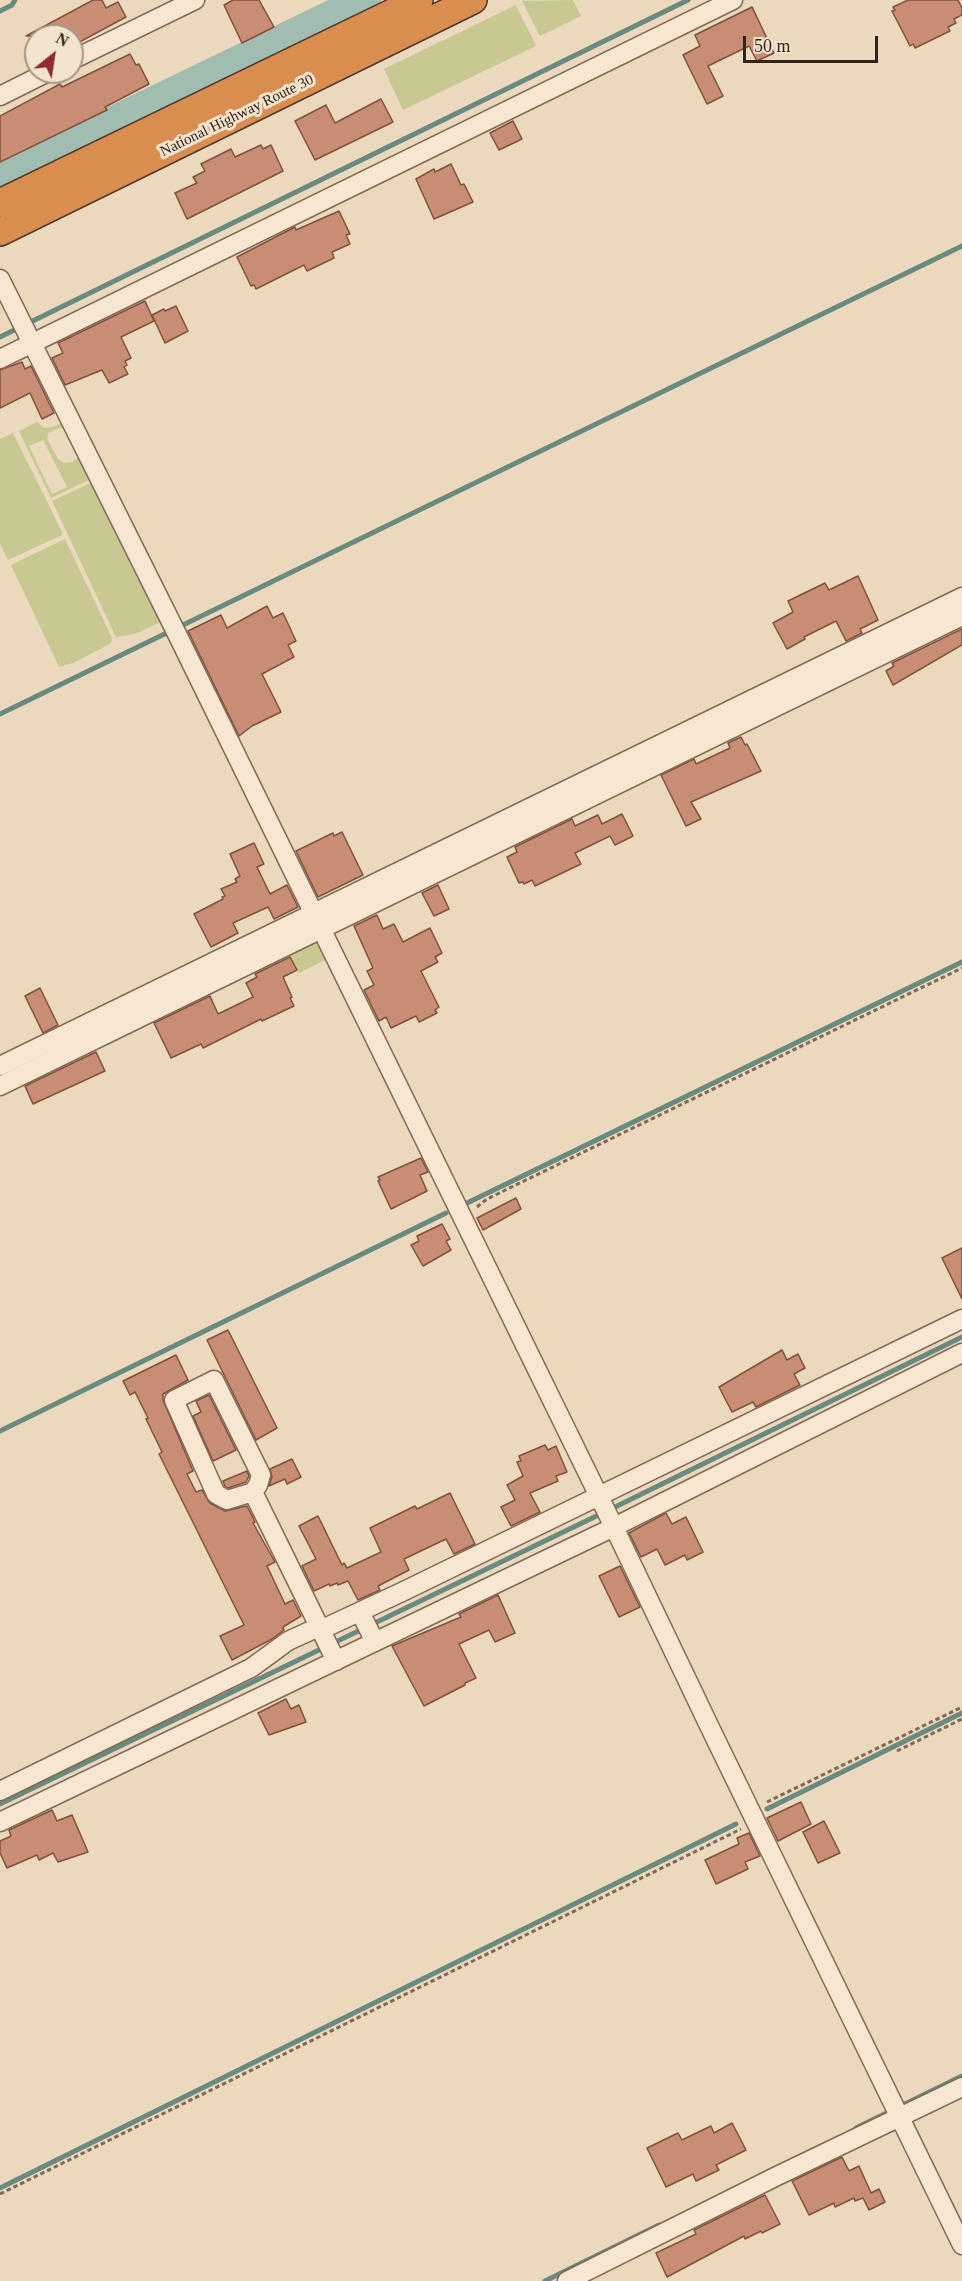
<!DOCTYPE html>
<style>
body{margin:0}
#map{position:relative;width:962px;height:2281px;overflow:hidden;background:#ebd8bd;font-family:"Times New Roman",serif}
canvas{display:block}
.north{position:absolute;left:24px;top:24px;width:60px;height:60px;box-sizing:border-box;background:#f3e4cd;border:2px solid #a69786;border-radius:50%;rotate:30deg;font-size:16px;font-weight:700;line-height:24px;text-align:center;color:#32241b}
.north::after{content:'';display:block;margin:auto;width:21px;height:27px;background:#8f2a36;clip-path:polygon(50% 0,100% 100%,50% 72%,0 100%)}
.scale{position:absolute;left:743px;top:36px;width:135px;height:27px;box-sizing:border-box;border:3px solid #32241b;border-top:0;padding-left:8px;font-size:18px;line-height:21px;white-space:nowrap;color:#32241b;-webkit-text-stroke:4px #f3e4cd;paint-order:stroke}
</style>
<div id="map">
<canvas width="962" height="2281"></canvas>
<div class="north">N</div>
<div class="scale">50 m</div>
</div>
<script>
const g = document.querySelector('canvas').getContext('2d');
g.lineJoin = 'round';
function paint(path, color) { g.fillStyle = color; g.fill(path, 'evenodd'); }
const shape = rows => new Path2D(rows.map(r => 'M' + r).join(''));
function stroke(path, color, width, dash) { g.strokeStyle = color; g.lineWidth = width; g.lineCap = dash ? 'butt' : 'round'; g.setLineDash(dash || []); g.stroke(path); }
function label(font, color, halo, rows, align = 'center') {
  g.font = font + ' "Times New Roman",serif'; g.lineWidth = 6; g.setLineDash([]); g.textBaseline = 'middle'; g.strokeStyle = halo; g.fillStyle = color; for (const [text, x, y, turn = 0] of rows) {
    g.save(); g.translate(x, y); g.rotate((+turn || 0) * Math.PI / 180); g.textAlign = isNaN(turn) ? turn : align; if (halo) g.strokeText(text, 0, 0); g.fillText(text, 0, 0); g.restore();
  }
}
paint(shape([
 [573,0,581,16,540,36,522,1],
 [516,5,536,46,403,110,384,69],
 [65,421,93,478,51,498,19,431,37,422,44,428,53,427],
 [59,428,65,429,79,456,73,462,64,463,58,459,47,439,48,433],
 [43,440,67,487,52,494,29,446],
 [13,433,62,532,62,535,8,560,0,543,0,439],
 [93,482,163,621,135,634,116,637,52,501],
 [65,539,112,638,111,643,100,649,73,663,59,667,11,565],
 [316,939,329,958,299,973,288,953]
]), '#c8c892');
stroke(shape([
 [0,11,12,5,15,0],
 [0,337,688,0],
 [0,714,962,246],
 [463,1205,962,962],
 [0,1431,446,1213],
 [0,1804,613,1508,962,1337],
 [767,1809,962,1713],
 [856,2128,962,2076],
 [0,2188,736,1824],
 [545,2281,659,2225]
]), '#698a7e', 5);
stroke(shape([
 [0,177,365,0]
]), '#a1bdb1', 32);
const building = shape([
 [93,0,102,0,106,8,118,2,126,17,72,46,72,36,26,36,93,0],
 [233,0,259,0,274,27,242,43,224,5,233,0],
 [908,0,958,0,962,8,962,15,954,19,956,23,948,27,950,31,915,48,913,44,910,46,892,11,895,10,893,7,908,0],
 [752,7,774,53,757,61,749,46,708,66,723,96,707,104,683,55,700,46,695,35,752,7],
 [130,54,136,65,139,64,149,84,105,107,107,110,0,162,0,116,60,84,62,87,130,54],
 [381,99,393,122,315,160,295,121,326,105,335,123,381,99],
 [513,121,522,139,499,150,490,133,513,121],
 [261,145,263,149,271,145,283,171,187,219,175,193,197,183,193,177,205,171,201,164,231,149,235,157,261,145],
 [451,164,461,185,464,184,473,202,434,219,416,179,434,169,435,172,451,164],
 [339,211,350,234,346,235,350,244,332,252,334,258,307,271,304,265,256,289,254,285,251,286,237,257,295,227,296,230,339,211],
 [145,301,154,321,121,337,131,358,125,361,127,365,124,367,128,374,109,383,102,370,65,385,52,358,63,353,58,343,145,301],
 [176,306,188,331,165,343,152,315,164,309,165,311,176,306],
 [22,362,25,369,31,366,54,413,42,419,30,393,0,408,0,370,22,362],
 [858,576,878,620,860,629,862,633,846,641,836,621,804,637,805,639,787,649,773,623,793,612,788,601,825,583,829,590,858,576],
 [267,606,273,618,283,613,296,641,288,645,294,657,262,674,281,712,252,726,239,736,188,631,221,615,227,628,267,606],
 [962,629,962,645,893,685,886,671,894,666,892,663,962,629],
 [741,737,745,745,747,744,761,771,691,802,701,819,686,826,661,775,694,759,696,764,730,748,728,743,741,737],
 [622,814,633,836,615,845,610,836,575,853,581,864,535,886,532,880,524,884,523,882,519,883,507,857,517,852,515,847,572,819,575,826,598,815,602,824,622,814],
 [342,832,363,875,318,897,296,851,333,833,334,836,342,832],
 [254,843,264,864,257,867,270,894,287,885,298,907,274,919,268,907,233,923,238,933,211,947,194,914,223,899,222,897,225,896,221,889,237,882,235,879,240,876,230,854,254,843],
 [438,885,449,909,434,916,422,893,438,885],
 [377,915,383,929,394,924,403,942,430,928,442,953,435,957,438,962,421,971,439,1007,435,1010,437,1013,419,1022,416,1016,391,1028,386,1017,379,1021,364,990,374,985,367,971,373,968,354,926,377,915],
 [290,957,297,970,283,977,292,997,290,998,294,1006,262,1021,261,1019,203,1048,201,1044,171,1058,154,1023,210,996,218,1014,253,997,246,983,257,977,255,974,290,957],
 [40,988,58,1025,43,1033,25,996,40,988],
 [96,1052,105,1071,33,1104,25,1086,96,1052],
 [421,1158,428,1172,420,1175,427,1191,391,1209,378,1181,380,1180,378,1177,421,1158],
 [516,1198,521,1209,483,1230,477,1218,516,1198],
 [442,1224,450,1239,446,1241,451,1250,423,1266,411,1245,419,1241,417,1236,442,1224],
 [962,1248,962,1299,942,1258,962,1248],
 [228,1330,277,1428,256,1440,207,1340,228,1330],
 [782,1350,787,1360,798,1354,805,1368,794,1374,800,1385,756,1407,753,1402,732,1412,719,1387,782,1350],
 [176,1355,188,1380,163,1394,163,1400,193,1471,187,1474,196,1492,202,1490,210,1503,225,1511,247,1506,255,1522,253,1523,275,1562,267,1566,285,1604,293,1600,301,1616,283,1627,284,1630,272,1639,232,1660,220,1636,244,1625,159,1454,162,1452,146,1419,148,1418,135,1392,130,1395,123,1381,176,1355],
 [209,1395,236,1450,213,1461,193,1416,201,1412,196,1401,209,1395],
 [545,1445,548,1450,556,1446,567,1472,556,1476,558,1481,530,1493,540,1512,511,1526,501,1507,515,1500,507,1485,523,1476,517,1462,521,1461,519,1456,545,1445],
 [292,1459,301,1477,287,1484,285,1479,269,1486,272,1477,270,1469,292,1459],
 [247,1471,249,1476,246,1482,228,1488,225,1486,223,1481,247,1471],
 [450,1493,475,1544,454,1554,446,1539,404,1559,409,1570,378,1586,380,1590,358,1600,348,1581,338,1585,337,1583,330,1586,329,1584,314,1591,302,1566,316,1559,299,1526,318,1516,342,1565,344,1563,347,1568,381,1552,370,1528,415,1506,417,1509,450,1493],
 [666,1513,672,1524,686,1517,703,1552,687,1560,685,1555,665,1565,657,1549,641,1557,629,1533,666,1513],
 [620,1566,640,1607,619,1617,599,1576,620,1566],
 [498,1595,515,1633,495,1642,489,1630,459,1644,476,1678,465,1683,465,1685,424,1706,392,1646,461,1617,459,1614,498,1595],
 [286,1699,291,1709,299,1705,306,1722,269,1735,258,1713,286,1699],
 [801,1802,811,1824,778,1841,767,1818,801,1802],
 [52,1810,57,1821,72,1815,88,1852,58,1862,53,1853,39,1860,37,1855,7,1868,0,1853,0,1841,11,1836,9,1830,52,1810],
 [824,1821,840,1853,818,1863,803,1832,824,1821],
 [749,1833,760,1856,745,1862,748,1869,716,1884,705,1860,739,1844,737,1838,749,1833],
 [732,2123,746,2150,716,2165,719,2170,696,2181,693,2174,666,2187,647,2148,678,2133,682,2140,711,2126,714,2133,732,2123],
 [842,2157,849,2171,859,2166,871,2193,879,2189,885,2202,869,2210,863,2198,855,2201,854,2198,835,2207,834,2203,809,2215,792,2181,842,2157],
 [765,2195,780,2224,762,2233,761,2231,745,2239,744,2236,667,2277,656,2253,696,2234,694,2230,765,2195]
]);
paint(building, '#c88e74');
stroke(building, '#81513e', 1.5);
const minor = shape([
 [72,60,195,0],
 [0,96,48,72],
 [0,279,177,634,614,1527,715,1738,962,2245],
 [0,359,733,0],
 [0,1066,962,597],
 [0,1086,962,616],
 [253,1492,227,1500,216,1494,174,1400,214,1380,261,1475,258,1485,253,1492,336,1661],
 [360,1612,375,1642],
 [0,1791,251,1668,288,1641,312,1630,329,1626,404,1591,962,1319],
 [0,1822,614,1527,962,1353],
 [567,2281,775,2177,962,2087]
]);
const highway = shape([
 [0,203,419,0],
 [0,232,473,0]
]);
stroke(minor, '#826957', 21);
stroke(highway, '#50392c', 30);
stroke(shape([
 [477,1207,487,1199,962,968],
 [897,1751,962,1719],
 [767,1802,962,1707],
 [0,2194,741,1829]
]), '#826957', 3, [4.5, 3]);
stroke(minor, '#f7e7d0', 18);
stroke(highway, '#d98d4f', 27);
label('15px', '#32241b', '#f3e4cd', [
 ["National Highway Route 30",237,116,-26]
]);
</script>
